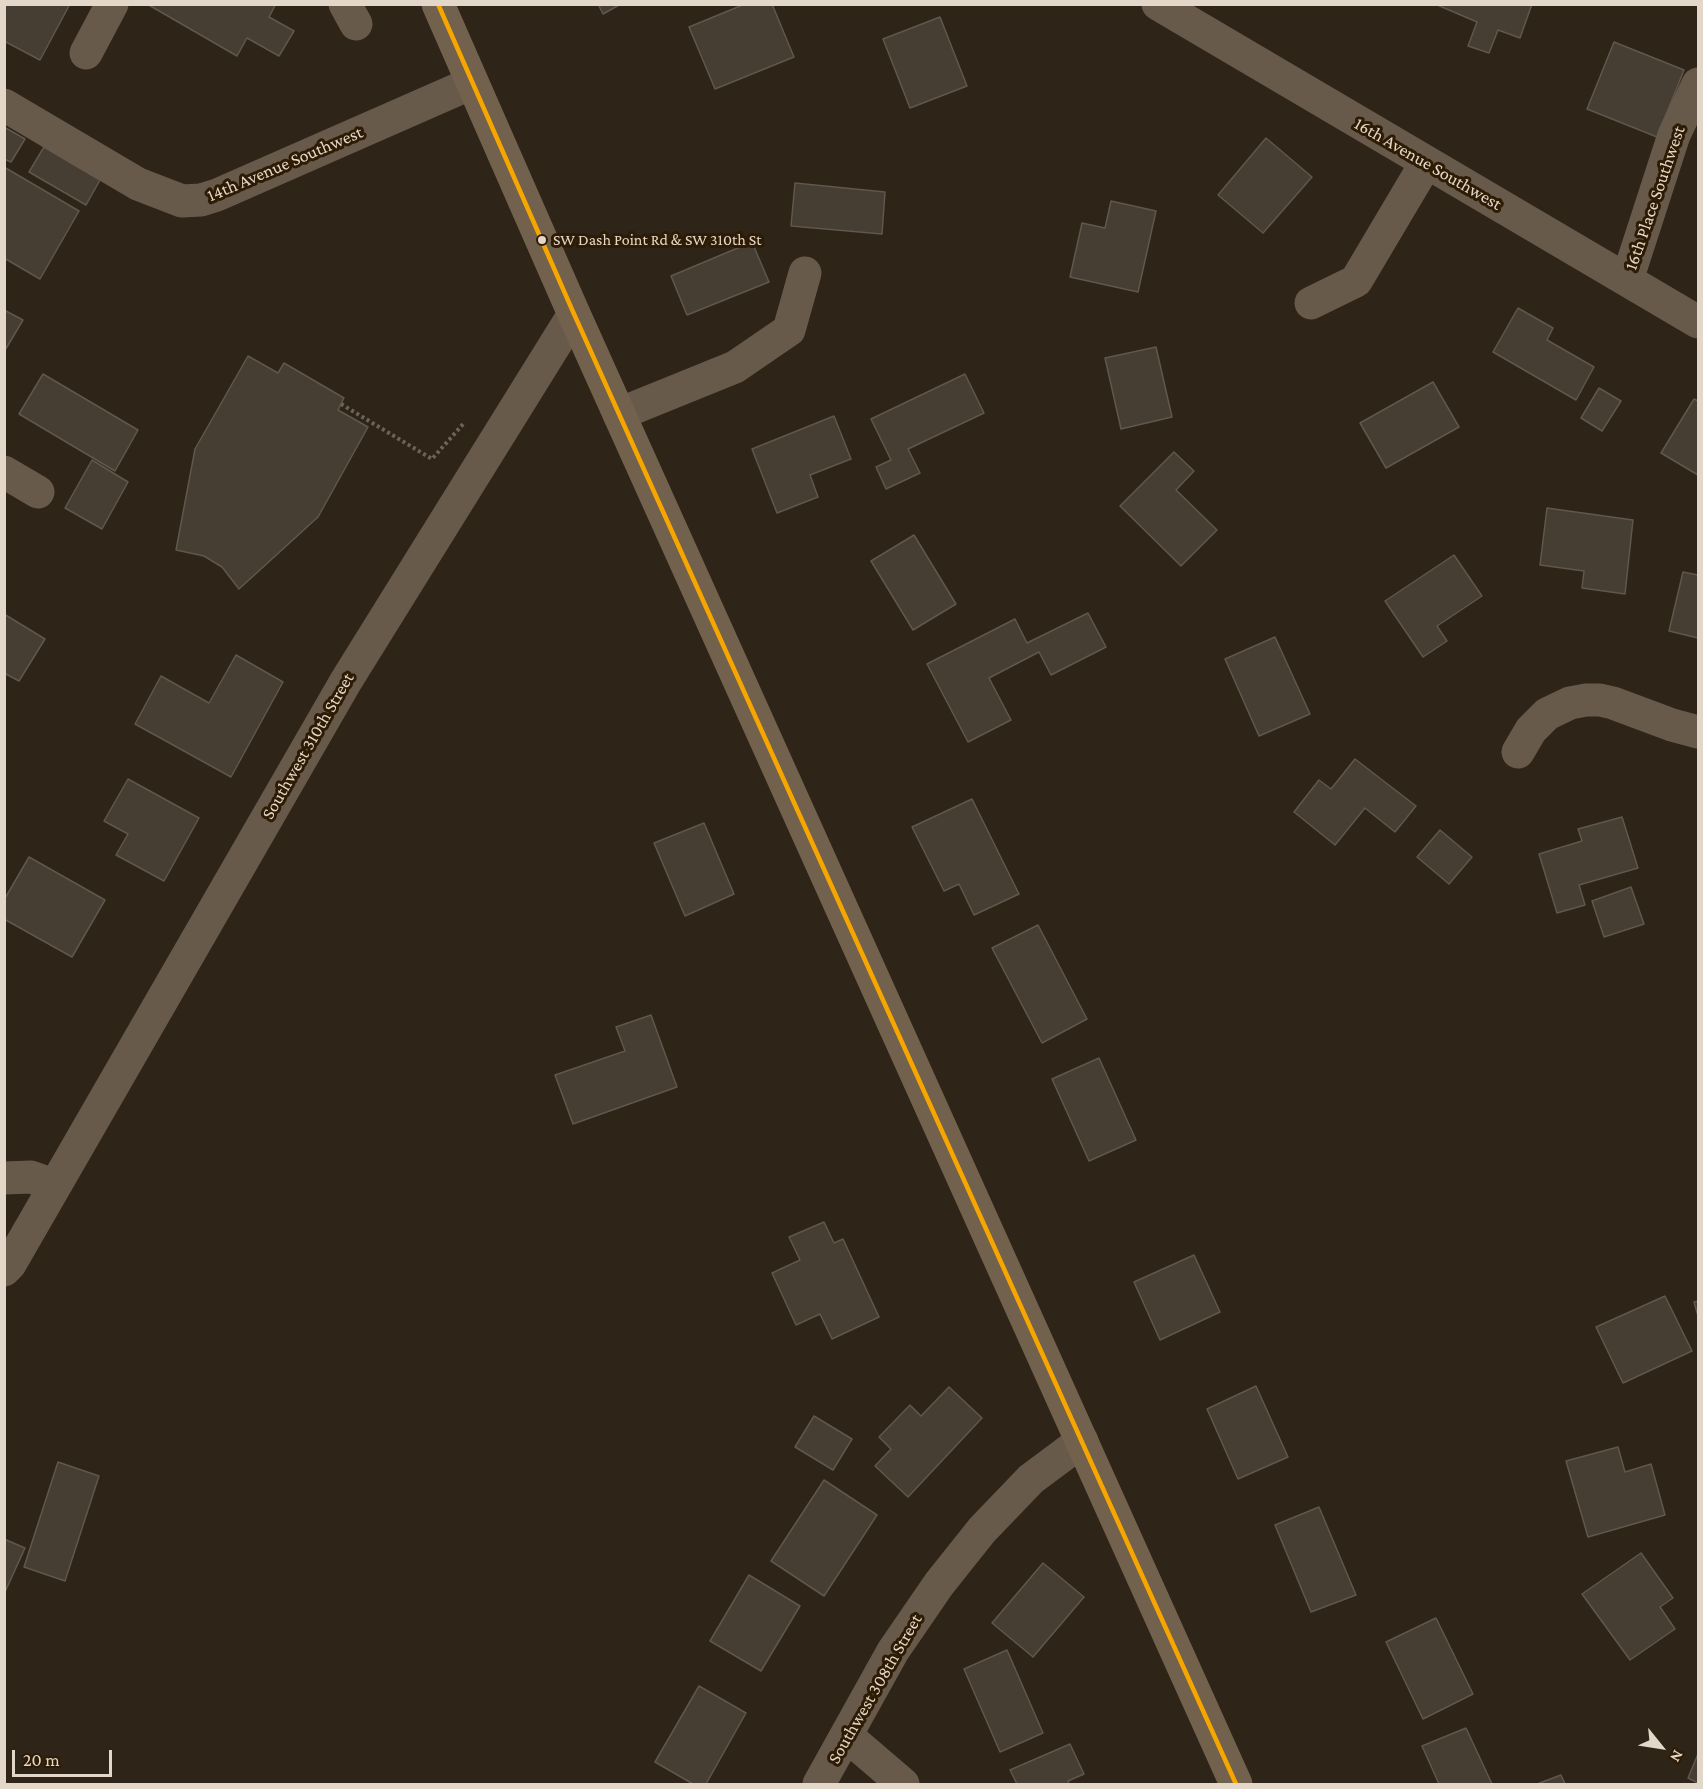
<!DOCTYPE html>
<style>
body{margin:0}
#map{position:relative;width:1703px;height:1789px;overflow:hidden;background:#2e2417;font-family:"Crimson Pro",serif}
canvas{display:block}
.frame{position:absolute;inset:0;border:6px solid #e3d7c9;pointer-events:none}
.north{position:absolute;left:1631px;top:1717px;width:60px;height:60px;-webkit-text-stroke:4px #2d1b04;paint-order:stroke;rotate:120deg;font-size:16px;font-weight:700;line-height:24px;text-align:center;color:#e3d7c9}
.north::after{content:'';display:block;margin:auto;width:21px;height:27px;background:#e3d7c9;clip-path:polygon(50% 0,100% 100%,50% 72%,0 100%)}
.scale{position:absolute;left:12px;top:1750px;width:100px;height:27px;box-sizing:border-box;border:3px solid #e3d7c9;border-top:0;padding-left:8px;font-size:18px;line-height:21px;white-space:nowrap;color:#e3d7c9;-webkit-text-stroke:4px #2d1b04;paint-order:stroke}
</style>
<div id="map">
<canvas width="1703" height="1789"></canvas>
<div class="frame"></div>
<div class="north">N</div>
<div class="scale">20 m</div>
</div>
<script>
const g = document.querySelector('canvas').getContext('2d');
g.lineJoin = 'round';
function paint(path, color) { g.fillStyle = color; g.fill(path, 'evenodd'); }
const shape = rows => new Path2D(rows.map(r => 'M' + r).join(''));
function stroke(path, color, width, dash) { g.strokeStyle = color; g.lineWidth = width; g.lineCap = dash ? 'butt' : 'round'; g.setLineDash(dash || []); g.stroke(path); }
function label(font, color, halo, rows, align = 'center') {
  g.font = font + ' "Crimson Pro",serif'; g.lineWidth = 6; g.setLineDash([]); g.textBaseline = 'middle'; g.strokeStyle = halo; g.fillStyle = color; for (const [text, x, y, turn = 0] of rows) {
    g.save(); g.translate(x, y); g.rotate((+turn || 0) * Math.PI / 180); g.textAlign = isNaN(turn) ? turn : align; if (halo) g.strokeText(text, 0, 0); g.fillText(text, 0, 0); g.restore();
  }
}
const building = shape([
 [4,4,70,4,40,60,4,41,4,4],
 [147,4,276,4,269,17,294,31,279,56,247,38,237,56,147,4],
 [598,4,621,4,603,14,598,4],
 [745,4,772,4,794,57,715,89,689,27,745,4],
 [1435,4,1532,4,1520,38,1498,30,1489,53,1468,46,1477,22,1435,4],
 [940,17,967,86,910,108,883,39,940,17],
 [1614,42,1684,70,1657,137,1587,109,1614,42],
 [4,127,25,139,11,162,4,159,4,127],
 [1266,138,1312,177,1263,233,1218,195,1266,138],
 [44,147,100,180,86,205,29,172,44,147],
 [4,167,79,211,40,279,4,258,4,167],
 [795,183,885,192,882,234,791,226,795,183],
 [1111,201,1156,211,1138,292,1070,277,1082,223,1105,228,1111,201],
 [752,242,769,282,687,315,671,276,752,242],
 [1518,308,1553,328,1547,340,1594,367,1576,400,1493,352,1518,308],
 [4,310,23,320,4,352,4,310],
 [1156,347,1172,417,1121,429,1105,358,1156,347],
 [248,356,278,373,284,363,344,398,338,410,368,427,318,517,239,589,222,567,204,556,176,550,195,449,248,356],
 [43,374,138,430,115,471,19,414,43,374],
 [965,374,984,413,908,449,920,473,886,489,876,467,891,460,871,419,965,374],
 [1433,382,1459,427,1386,468,1360,423,1433,382],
 [1599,388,1621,401,1602,431,1581,418,1599,388],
 [1694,399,1698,401,1698,475,1661,453,1694,399],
 [834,416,851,459,810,475,818,497,777,513,752,449,834,416],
 [1174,452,1194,471,1176,490,1217,530,1181,566,1120,506,1174,452],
 [92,460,128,482,102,529,65,508,92,460],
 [1547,508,1633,520,1625,594,1582,588,1584,571,1540,565,1547,508],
 [914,535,956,604,913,630,871,561,914,535],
 [1454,555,1482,596,1437,626,1447,641,1423,657,1385,601,1454,555],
 [1683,572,1698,575,1698,638,1669,631,1683,572],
 [1088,613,1106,647,1051,675,1039,652,989,678,1011,720,968,742,927,664,1015,619,1027,643,1088,613],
 [4,614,45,639,19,681,4,673,4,614],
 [1275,637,1310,714,1259,736,1225,659,1275,637],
 [236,655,283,682,231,777,135,724,161,676,209,703,236,655],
 [1355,759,1416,806,1395,832,1365,808,1335,845,1294,812,1319,780,1331,789,1355,759],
 [128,779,199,818,164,881,116,855,128,834,104,821,128,779],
 [972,799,1019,894,974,915,959,884,944,891,912,827,972,799],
 [1622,817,1638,868,1579,885,1585,905,1557,913,1539,854,1582,841,1578,829,1622,817],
 [704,823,734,894,685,916,654,843,704,823],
 [1440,830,1472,857,1449,884,1417,857,1440,830],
 [29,857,105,900,72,957,4,919,4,900,29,857],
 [1631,887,1644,924,1604,937,1592,901,1631,887],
 [1038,925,1087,1019,1042,1043,992,948,1038,925],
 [651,1015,677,1087,573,1124,555,1075,625,1051,616,1027,651,1015],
 [1099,1058,1136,1140,1089,1161,1052,1079,1099,1058],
 [824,1222,834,1243,843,1239,879,1317,832,1339,820,1314,796,1325,772,1273,800,1260,789,1237,824,1222],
 [1194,1255,1220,1312,1160,1340,1134,1282,1194,1255],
 [1665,1296,1692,1351,1623,1383,1596,1327,1665,1296],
 [1698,1301,1698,1316,1694,1302,1698,1301],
 [1256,1386,1288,1457,1238,1479,1207,1409,1256,1386],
 [949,1387,982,1418,908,1497,875,1466,891,1449,879,1437,910,1405,921,1416,949,1387],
 [814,1416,852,1439,833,1470,795,1447,814,1416],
 [1618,1447,1625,1472,1651,1464,1665,1515,1588,1537,1566,1461,1618,1447],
 [58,1462,99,1476,65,1581,24,1567,58,1462],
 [824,1480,877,1515,824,1596,771,1561,824,1480],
 [1319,1507,1356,1595,1311,1612,1275,1525,1319,1507],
 [4,1539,25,1548,5,1592,4,1591,4,1539],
 [1641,1553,1673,1598,1660,1607,1675,1629,1630,1660,1582,1594,1641,1553],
 [1043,1563,1084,1597,1033,1657,992,1623,1043,1563],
 [749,1575,800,1606,761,1671,710,1641,749,1575],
 [1436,1618,1473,1694,1423,1719,1386,1642,1436,1618],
 [1007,1650,1043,1733,1000,1752,964,1669,1007,1650],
 [699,1686,746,1713,706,1784,693,1784,655,1762,699,1686],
 [1466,1728,1492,1784,1439,1784,1422,1746,1466,1728],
 [1070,1744,1084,1774,1068,1781,1069,1784,1017,1784,1010,1770,1070,1744],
 [1698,1754,1698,1783,1688,1778,1698,1754],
 [1561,1775,1565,1784,1537,1784,1561,1775]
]);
paint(building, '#463d33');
stroke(building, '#60574d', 1.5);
stroke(shape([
 [341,404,432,459,464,423]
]), '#6d6357', 4, [3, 3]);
stroke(shape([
 [345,4,356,24],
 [1158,4,1698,322],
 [86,53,112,4],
 [4,105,138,184,182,201,201,200,217,195,472,83],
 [1627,280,1674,135,1698,84],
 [1311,303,1356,281,1426,163],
 [619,414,735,367,789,330,805,273],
 [4,472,38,492],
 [1518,752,1531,730,1547,714,1570,703,1586,700,1600,700,1613,703,1672,725,1698,732],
 [4,1178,31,1177,54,1185],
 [4,1270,10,1264,346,681,574,314],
 [847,1736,903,1784],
 [819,1784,893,1651,939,1584,982,1530,1031,1479,1082,1441]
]), '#675a4b', 33);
stroke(shape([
 [438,4,574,314,1236,1784]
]), '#72614d', 33);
stroke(shape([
 [438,4,574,314,1236,1784]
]), '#f7a600', 4.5);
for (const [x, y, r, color] of [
 [542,240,5,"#e3d7c9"]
]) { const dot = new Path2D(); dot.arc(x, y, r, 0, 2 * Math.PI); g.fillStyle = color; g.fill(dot); stroke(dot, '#2d1b04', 2); }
label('16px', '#e3d7c9', '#2d1b04', [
 ["SW Dash Point Rd & SW 310th St",553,240]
], 'left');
label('18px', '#e3d7c9', '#2d1b04', [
 ["14th Avenue Southwest",285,164,-23],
 ["16th Avenue Southwest",1428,164,30],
 ["16th Place Southwest",1655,198,-71],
 ["Southwest 310th Street",308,746,-60],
 ["Southwest 308th Street",875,1689,-60]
]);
</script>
